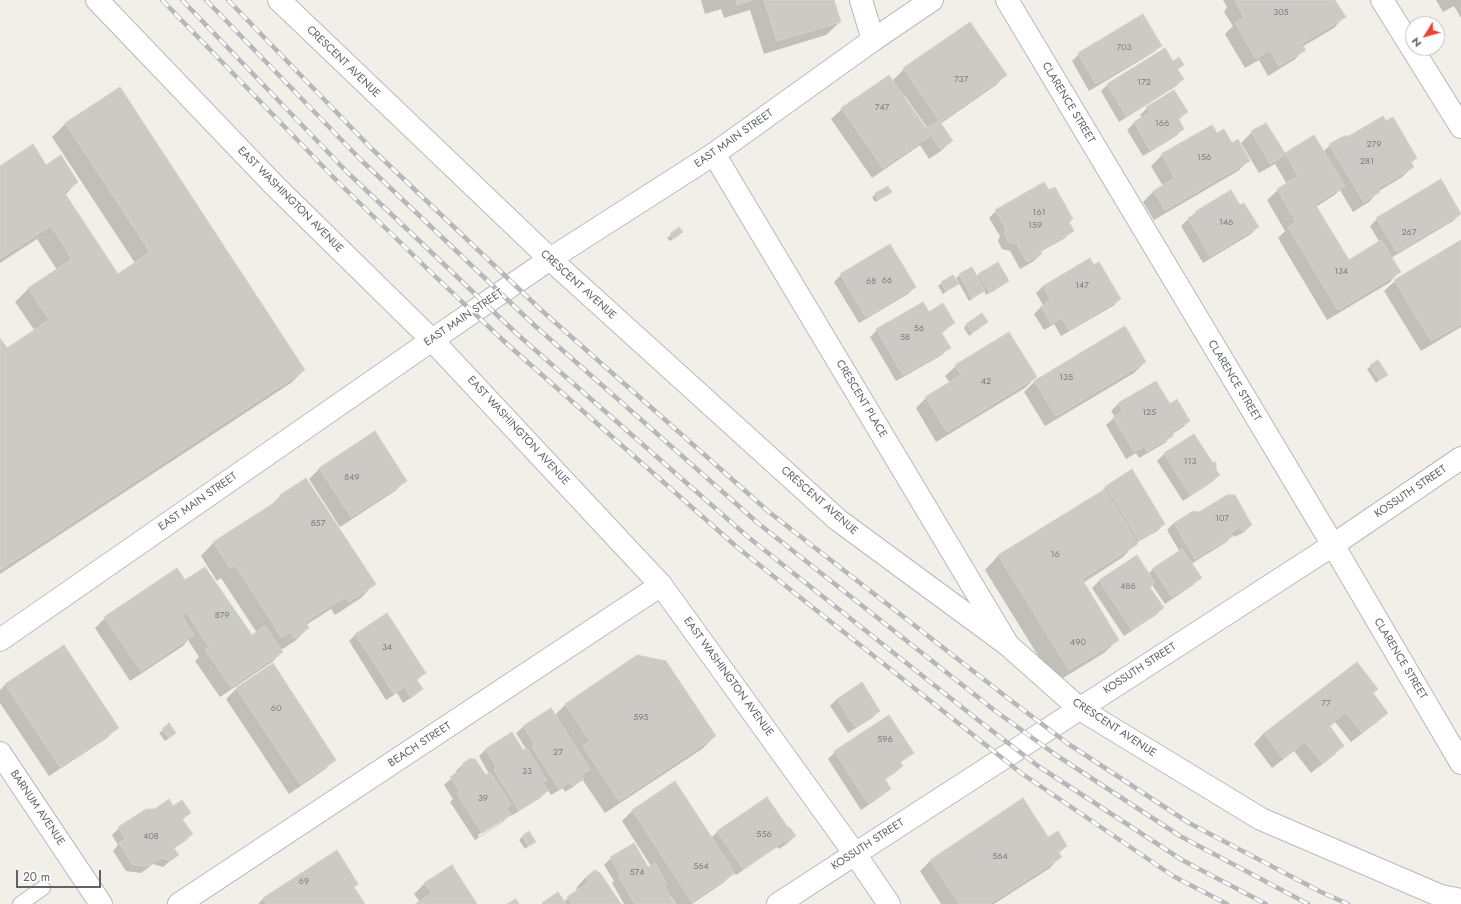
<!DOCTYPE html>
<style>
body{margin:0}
#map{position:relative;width:1461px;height:904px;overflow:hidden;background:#f1efe8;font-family:Jost,sans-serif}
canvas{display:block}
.north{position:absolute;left:1405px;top:16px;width:40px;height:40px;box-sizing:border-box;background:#fff;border:1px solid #bfc1c3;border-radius:50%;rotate:233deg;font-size:11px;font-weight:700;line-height:16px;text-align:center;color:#5f6368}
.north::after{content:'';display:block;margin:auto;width:14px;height:18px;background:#ea4335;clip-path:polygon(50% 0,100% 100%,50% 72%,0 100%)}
.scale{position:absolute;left:16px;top:870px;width:85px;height:18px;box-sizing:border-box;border:2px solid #5f6368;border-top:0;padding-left:5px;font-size:12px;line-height:14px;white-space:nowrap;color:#5f6368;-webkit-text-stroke:3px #fff;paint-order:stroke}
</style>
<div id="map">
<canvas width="1461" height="904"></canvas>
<div class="north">N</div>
<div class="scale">20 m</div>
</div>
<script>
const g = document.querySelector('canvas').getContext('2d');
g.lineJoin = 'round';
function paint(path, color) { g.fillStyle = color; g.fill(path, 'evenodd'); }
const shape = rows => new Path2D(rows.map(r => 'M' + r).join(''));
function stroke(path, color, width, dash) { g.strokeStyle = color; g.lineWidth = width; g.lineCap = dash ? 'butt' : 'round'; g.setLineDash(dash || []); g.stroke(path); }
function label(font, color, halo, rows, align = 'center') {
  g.font = font + ' Jost,sans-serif'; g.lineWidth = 3; g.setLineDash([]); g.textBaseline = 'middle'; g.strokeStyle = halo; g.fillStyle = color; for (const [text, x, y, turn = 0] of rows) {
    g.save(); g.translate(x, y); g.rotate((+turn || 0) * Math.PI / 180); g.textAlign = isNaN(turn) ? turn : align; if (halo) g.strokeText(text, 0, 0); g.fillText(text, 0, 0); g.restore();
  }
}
paint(shape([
 [701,0,833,0,840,22,826,35,764,54,750,10,724,18,721,9,705,14],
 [1223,0,1334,0,1344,17,1334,28,1302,47,1304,50,1294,60,1268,76,1259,60,1245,68,1225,34,1233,26,1224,12,1227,7],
 [1436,0,1461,0,1461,18,1454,6,1443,12],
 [1161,45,1154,52,1089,91,1072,61,1079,54],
 [1173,63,1183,65,1177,70,1183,79,1176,86,1119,122,1101,91,1108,84],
 [904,69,1006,75,996,85,940,124,952,140,941,151,929,159,920,145,872,178,831,119,842,109,892,81],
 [905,96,928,129,926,130,903,97],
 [1147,108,1187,112,1178,120,1183,129,1176,136,1143,156,1127,130,1134,123,1142,118,1140,115],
 [66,123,304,370,291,383,0,574,0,339,7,350,35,331,15,302,29,288,57,270,37,239,0,263,0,167,46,166,77,182,65,195,117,275,135,263,52,137],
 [1212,126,1217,134,1232,144,1249,160,1238,171,1154,220,1143,202,1153,192,1163,186,1151,166,1162,155],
 [1252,132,1285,154,1323,152,1330,145,1416,158,1410,163,1413,167,1402,177,1379,191,1369,202,1353,212,1340,190,1333,196,1316,207,1348,262,1380,243,1370,226,1377,219,1460,214,1453,221,1391,258,1399,272,1389,283,1327,320,1278,238,1285,231,1267,200,1278,190,1287,184,1275,164,1259,173,1241,143],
 [891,192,888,195,875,202,872,197,876,194],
 [1049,192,1072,219,1068,223,1072,230,1065,238,1040,252,1041,254,1034,261,1020,269,1010,251,1002,249,998,241,1000,236,989,218,996,211],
 [1240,206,1258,227,1251,234,1203,263,1181,226,1197,211],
 [671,235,679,235,670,241,667,238],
 [1461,241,1461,327,1421,351,1384,291,1395,281],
 [1094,266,1120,299,1113,306,1061,336,1054,324,1044,330,1034,314,1043,305,1036,293,1043,286],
 [979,274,1008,281,986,295,984,291,969,301,956,278,960,275,976,277],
 [841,275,915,287,908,294,859,323,834,282],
 [942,283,957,284,943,294,938,286],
 [929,313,954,323,941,334,949,348,942,355,896,381,870,337,877,330],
 [987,322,969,336,964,328,967,324],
 [1145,362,1134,373,1045,426,1024,392,1035,381],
 [1378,362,1386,375,1376,383,1367,369],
 [956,366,1036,377,1025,388,936,442,916,408,926,398,950,383,945,376],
 [1156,382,1169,405,1189,421,1182,428,1172,434,1165,443,1139,458,1136,453,1126,459,1106,425,1115,417,1111,411,1118,404],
 [374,433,406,480,395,491,340,527,309,479,319,469],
 [1194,435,1219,475,1212,482,1183,501,1157,461,1164,454],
 [1132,471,1164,524,1157,531,1136,543,1123,557,1083,583,1118,640,1104,653,1055,683,985,570,998,556,1099,494,1106,486],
 [280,496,374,584,361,598,335,615,331,609,306,625,308,628,295,641,281,650,282,652,272,662,220,697,195,661,199,657,188,640,183,646,130,681,95,628,105,618,185,581,251,636,257,633,221,578,217,581,201,556,214,542,270,506],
 [1174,523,1251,525,1244,532,1235,537,1234,535,1225,543,1191,564,1200,578,1193,585,1165,604,1152,585,1149,588,1163,608,1156,615,1124,636,1092,588,1099,581,1137,556,1148,574,1153,569,1180,552,1167,530],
 [356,634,425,673,416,681,421,689,414,696,403,703,397,693,386,700,349,641],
 [63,646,117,728,107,738,49,776,0,703,0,690,5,685],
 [638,656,715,736,702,749,605,813,582,779,576,785,565,792,563,788,551,795,548,790,540,798,511,816,510,814,503,822,475,840,450,802,453,799,444,785,455,775,456,771,463,764,486,776,489,774,479,756,486,749,522,751,526,749,516,733,524,726,555,715,565,705],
 [503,819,503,821,479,837,478,835],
 [238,687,335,760,324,770,289,794,226,699],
 [1372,694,1386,713,1376,723,1351,742,1335,722,1329,727,1343,746,1333,756,1311,773,1294,751,1272,768,1254,744,1264,733],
 [837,699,879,711,872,718,848,733,830,706],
 [163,730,172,736,165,741,159,733],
 [835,752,913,753,900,763,902,766,895,773,884,780,890,788,883,795,861,810,828,759],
 [675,783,711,838,718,831,786,827,795,836,788,843,779,849,777,847,736,875,734,873,723,883,692,904,676,904,671,896,669,897,674,904,624,904,612,883,614,881,604,865,611,858,648,868,651,866,622,821,632,811],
 [173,808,189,813,182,820,192,834,185,841,173,849,177,855,163,867,153,864,141,873,126,871,113,851,118,845,112,835,119,828],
 [523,836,535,841,525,849,519,840],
 [1048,838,1066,846,1058,854,1060,857,1050,868,994,904,941,904,920,871,930,861],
 [336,852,357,884,353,888,364,904,258,904,263,899],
 [586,877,620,904,543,904,558,894,563,902,578,891,576,888],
 [425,883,476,904,417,904,420,902,414,894]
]), '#0003');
const building = shape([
 [736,0,753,0,737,5,736,0],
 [764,0,834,0,841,22,777,41,764,0],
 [1235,0,1335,0,1346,17,1301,44,1306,50,1279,66,1270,50,1256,59,1235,23,1244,18,1235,0],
 [1143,14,1162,46,1096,84,1078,53,1143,14],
 [970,22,1007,75,940,122,953,141,940,149,931,135,883,168,841,108,889,75,926,128,939,120,903,68,970,22],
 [1165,48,1173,61,1179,57,1184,65,1177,69,1184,79,1126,116,1107,84,1165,48],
 [120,87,305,370,0,570,0,338,7,348,49,320,28,288,72,259,51,226,0,259,0,166,33,144,46,165,61,155,78,182,64,192,118,274,150,252,65,123,120,87],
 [1174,90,1188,112,1178,118,1184,129,1150,150,1134,122,1150,112,1146,107,1174,90],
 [1383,116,1386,121,1393,117,1417,158,1411,162,1414,167,1378,188,1380,192,1364,202,1329,144,1344,136,1349,136,1383,116],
 [1266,123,1285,153,1314,135,1345,186,1315,204,1349,260,1381,240,1401,272,1338,310,1288,227,1296,222,1277,189,1298,176,1286,154,1270,164,1251,131,1266,123],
 [1212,125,1217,133,1224,129,1232,143,1238,139,1250,161,1165,210,1153,191,1175,178,1161,154,1212,125],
 [1441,179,1461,214,1397,252,1376,218,1441,179],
 [1044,182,1049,190,1055,187,1073,219,1069,222,1074,231,1040,250,1042,254,1027,262,1017,244,1009,242,1004,233,1006,229,995,210,1044,182],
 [888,186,892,192,878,200,875,193,888,186],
 [1231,190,1240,205,1244,203,1259,227,1210,256,1188,218,1196,213,1196,211,1231,190],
 [679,227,683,232,674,239,670,234,679,227],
 [1461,240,1461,324,1431,341,1394,280,1461,240],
 [890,244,916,287,866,317,840,274,890,244],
 [1090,258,1094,265,1099,262,1121,299,1069,330,1062,318,1051,324,1041,306,1051,300,1043,286,1090,258],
 [998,262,1009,281,990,293,978,274,998,262],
 [972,267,985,291,972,298,959,274,972,267],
 [953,275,959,284,946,291,941,282,953,275],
 [923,302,929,312,943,303,955,323,941,332,951,348,903,375,876,329,923,302],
 [982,313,988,322,972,333,966,324,982,313],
 [1125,326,1146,362,1056,416,1034,381,1125,326],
 [1009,332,1037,377,947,432,925,397,961,375,955,365,1009,332],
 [1378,360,1388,375,1379,380,1370,365,1378,360],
 [1156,381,1170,404,1177,399,1190,421,1173,431,1173,436,1147,451,1144,447,1134,452,1113,417,1123,411,1118,403,1156,381],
 [375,431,407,481,351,517,319,468,375,431],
 [1194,434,1213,463,1216,462,1216,470,1220,475,1190,495,1164,453,1194,434],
 [1132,469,1165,524,1139,540,1106,486,1132,469],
 [306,478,376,584,349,602,345,597,305,622,309,628,294,638,290,632,282,638,235,565,230,568,213,542,280,499,280,495,306,478],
 [1105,489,1138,544,1082,579,1119,640,1069,670,998,555,1105,489],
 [1227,495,1235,495,1252,525,1242,531,1240,527,1231,533,1233,536,1195,559,1174,523,1193,511,1199,512,1227,495],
 [1182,549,1202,578,1172,597,1153,568,1182,549],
 [1137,555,1155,583,1150,587,1164,608,1132,630,1099,580,1137,555],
 [205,567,252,635,265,626,283,652,231,687,205,650,209,647,186,611,181,615,194,635,141,671,104,617,177,568,185,580,205,567],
 [387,613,426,673,416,679,423,689,411,697,404,687,394,694,355,634,387,613],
 [64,645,119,728,60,767,5,684,64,645],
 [637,655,666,661,716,736,619,801,583,746,590,741,565,704,637,655],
 [1357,662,1378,689,1373,693,1388,713,1362,733,1346,712,1329,725,1344,746,1322,763,1305,742,1283,758,1264,733,1357,662],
 [273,663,336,760,300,784,236,688,273,663],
 [862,682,880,711,855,727,837,699,862,682],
 [551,708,590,769,581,775,584,779,573,786,570,782,559,789,532,747,535,745,523,726,551,708],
 [889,715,914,753,900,762,903,766,885,779,891,789,868,803,834,751,889,715],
 [169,723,176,733,169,738,162,729,169,723],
 [512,732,523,750,527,748,547,781,543,783,548,791,519,810,494,770,496,766,485,749,512,732],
 [469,759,475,759,486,775,490,772,511,804,506,808,511,815,482,833,457,794,460,792,450,777,461,770,463,763,469,759],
 [675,781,735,873,692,902,632,810,675,781],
 [767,797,787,826,791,829,796,836,786,843,784,841,743,869,717,831,767,797],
 [1023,798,1048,837,1058,831,1067,846,1058,852,1062,857,990,904,959,904,930,860,1023,798],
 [169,799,173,806,182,800,191,813,182,819,193,834,173,847,179,855,171,860,161,858,148,866,133,865,119,843,126,839,118,827,146,809,155,809,169,799],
 [529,831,536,842,529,846,522,836,529,831],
 [634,843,648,867,655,863,667,884,664,886,675,904,635,904,618,875,620,874,610,857,634,843],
 [337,850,358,884,354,887,365,904,266,904,263,898,337,850],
 [452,865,477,904,415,904,432,893,424,883,452,865],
 [595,870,601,874,621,904,572,904,567,897,589,882,586,877,595,870],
 [558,892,566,904,543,904,542,903,558,892],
 [516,899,519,904,507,904,516,899]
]);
paint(building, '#cccac5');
stroke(building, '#d6d1c6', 1);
const lane = shape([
 [20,904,43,888]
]);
const street = shape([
 [97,0,274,185,432,340],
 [861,0,873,40],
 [1007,0,1333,545,1461,763],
 [1382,0,1461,127],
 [714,154,1008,645],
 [179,904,661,585],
 [778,904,855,854]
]);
const secondary = shape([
 [279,0,550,259,838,520,1008,645,1080,709,1261,819,1441,896,1461,900],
 [432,340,661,585,855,854,889,904],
 [0,640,432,340,550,259,714,154,873,40,932,0],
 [0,753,101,904],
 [855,854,1333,545,1461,458]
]);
stroke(lane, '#b5b8bc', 16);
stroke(street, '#b5b8bc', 24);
stroke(secondary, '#b6babf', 24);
stroke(lane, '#fff', 14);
stroke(street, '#fff', 22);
stroke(secondary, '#fff', 22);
const rail = shape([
 [162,0,338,182,441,282,507,344,738,548,1021,773,1173,876,1227,904],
 [182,0,347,172,451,271,517,334,748,537,978,720,1038,766,1182,860,1266,904],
 [206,0,360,159,534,325,759,524,994,710,1056,755,1180,836,1308,904],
 [228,0,371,148,540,309,769,512,1009,699,1067,743,1189,823,1321,892,1348,904]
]);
stroke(rail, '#b6b7b8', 4.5);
stroke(rail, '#fff', 3, [9]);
label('9px', '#7a7d7f', null, [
 ["305",1281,13],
 ["703",1124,48],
 ["737",961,80],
 ["172",1144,83],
 ["747",882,108],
 ["166",1162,124],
 ["279",1374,145],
 ["156",1204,158],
 ["281",1367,162],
 ["161",1039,213],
 ["146",1226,223],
 ["159",1035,226],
 ["267",1409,233],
 ["134",1341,272],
 ["66",887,281],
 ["68",871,282],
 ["147",1082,286],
 ["56",919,329],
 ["58",905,338],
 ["135",1066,378],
 ["42",986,382],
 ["125",1149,413],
 ["113",1190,462],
 ["849",352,478],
 ["107",1222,519],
 ["857",318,524],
 ["16",1055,555],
 ["486",1128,587],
 ["879",222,616],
 ["490",1078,643],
 ["34",387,648],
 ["77",1326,704],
 ["60",276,709],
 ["595",641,718],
 ["596",885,740],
 ["27",558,753],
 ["33",527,772],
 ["39",483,799],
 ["556",764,835],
 ["408",151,837],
 ["564",1000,857],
 ["564",701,867],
 ["574",637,873],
 ["69",304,882]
]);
label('11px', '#5f6368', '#fff', [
 ["CRESCENT AVENUE",343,62,44],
 ["CLARENCE STREET",1068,103,59],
 ["EAST MAIN STREET",734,139,-35],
 ["EAST WASHINGTON AVENUE",290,200,45],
 ["CRESCENT AVENUE",578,285,42],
 ["EAST MAIN STREET",464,318,-34],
 ["CLARENCE STREET",1234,381,59],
 ["CRESCENT PLACE",861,399,59],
 ["EAST WASHINGTON AVENUE",518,431,47],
 ["KOSSUTH STREET",1411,492,-34],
 ["CRESCENT AVENUE",819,501,41],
 ["EAST MAIN STREET",198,502,-35],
 ["CLARENCE STREET",1400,659,59],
 ["KOSSUTH STREET",1140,669,-33],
 ["EAST WASHINGTON AVENUE",728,677,54],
 ["CRESCENT AVENUE",1114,728,33],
 ["BEACH STREET",420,745,-33],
 ["BARNUM AVENUE",37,808,56],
 ["KOSSUTH STREET",868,845,-33]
]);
</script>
